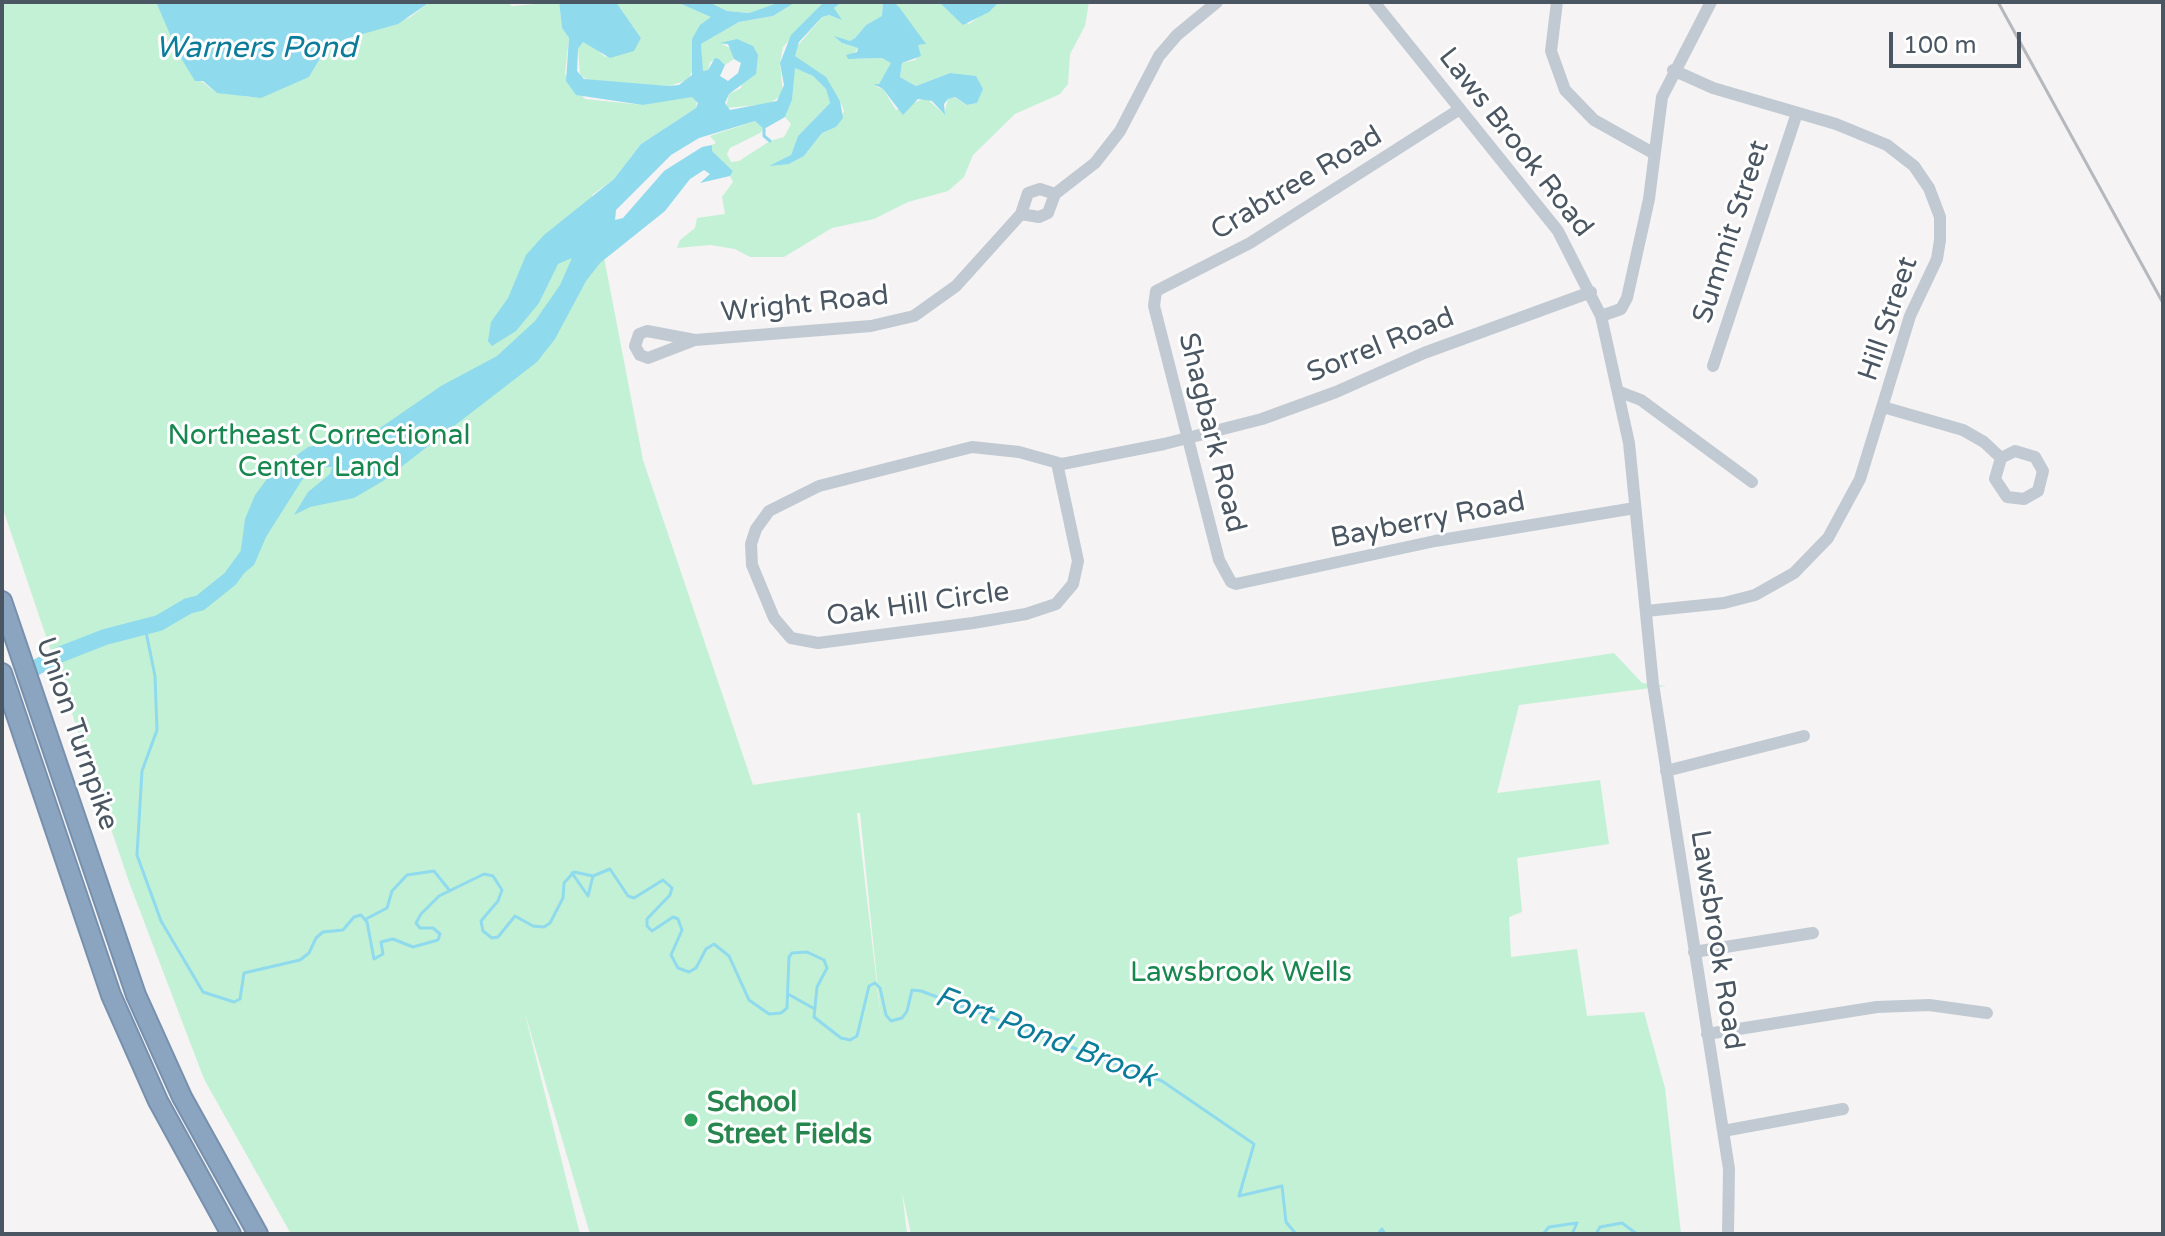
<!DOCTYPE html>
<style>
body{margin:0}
#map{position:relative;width:2165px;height:1236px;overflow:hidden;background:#f5f3f3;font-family:"Varela Round",sans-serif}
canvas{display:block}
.frame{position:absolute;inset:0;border:4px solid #4a5661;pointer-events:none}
.scale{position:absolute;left:1889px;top:32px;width:132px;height:36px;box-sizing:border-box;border:4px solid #4a5661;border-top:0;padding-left:10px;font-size:24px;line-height:28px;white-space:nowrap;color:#4a5661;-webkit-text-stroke:6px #fff;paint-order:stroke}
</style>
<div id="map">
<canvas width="2165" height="1236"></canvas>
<div class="frame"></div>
<div class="scale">100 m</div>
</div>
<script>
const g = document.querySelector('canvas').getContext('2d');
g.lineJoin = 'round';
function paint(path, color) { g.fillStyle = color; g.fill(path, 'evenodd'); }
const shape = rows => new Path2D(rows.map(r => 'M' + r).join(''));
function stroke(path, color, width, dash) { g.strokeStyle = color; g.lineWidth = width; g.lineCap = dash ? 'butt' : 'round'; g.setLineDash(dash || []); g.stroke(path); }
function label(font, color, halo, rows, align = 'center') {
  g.font = font + ' "Varela Round",sans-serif'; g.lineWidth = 6; g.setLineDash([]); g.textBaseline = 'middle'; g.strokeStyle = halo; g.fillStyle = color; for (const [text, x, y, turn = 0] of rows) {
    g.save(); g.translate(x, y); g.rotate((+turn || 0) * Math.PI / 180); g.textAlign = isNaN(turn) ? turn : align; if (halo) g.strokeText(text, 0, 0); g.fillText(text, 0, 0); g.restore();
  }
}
paint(shape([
 [2,2,156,2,190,73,217,93,236,93,248,97,309,77,324,52,365,31,409,18,430,2,507,2,512,6,559,2,562,28,569,38,565,74,585,99,643,105,692,96,697,99,696,108,641,144,614,179,592,195,643,460,753,785,1614,653,1642,683,1666,686,1519,705,1497,793,1600,780,1609,844,1517,858,1522,912,1509,917,1511,957,1577,949,1587,1016,1644,1012,1665,1088,1681,1234,911,1234,902,1192,907,1234,590,1234,524,1010,580,1234,291,1234,204,1079,129,882,2,506],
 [857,813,860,813,882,1029,882,1028],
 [616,2,677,2,709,14,712,18,692,39,695,65,688,80,669,86,591,82,580,75,578,49,583,42,587,41,605,57,641,38],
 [709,2,780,2,749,13,727,11],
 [796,2,824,2,783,47,780,63,783,94,769,104,726,108,729,94,741,88,753,46,722,44,732,49,734,59,725,65,719,59,710,62,708,70,702,71,701,44,739,22,773,16],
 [842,2,883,2,882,17,866,25,855,38,850,41,837,38,842,43,858,48,853,54,856,59,882,58,892,63,877,87,883,89,896,110,926,98,944,114,948,99,954,97,967,105,977,103,982,89,962,75,950,73,916,86,900,77,902,63,916,60,918,45,925,44,893,2,939,2,969,24,999,2,1089,2,1085,26,1070,54,1068,84,1060,94,1015,114,973,155,964,177,948,191,908,202,874,219,832,228,784,257,750,257,735,249,710,245,677,248,680,240,695,228,697,218,725,214,722,197,733,182,730,176,733,171,711,150,712,145,716,143,710,136,755,121,760,124,764,129,760,133,730,148,727,154,731,162,739,161,770,141,784,137,791,124,785,117,792,100,794,67,813,76,826,89,830,103,798,136,791,155,777,164,789,164,804,156,822,133,836,127,844,111,840,101,830,86,795,56,795,49,822,17,828,15,840,19,834,8]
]), '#c3f1d5');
paint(shape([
 [156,2,430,2,398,24,345,39,324,52,309,77,261,98,217,93,203,81,195,81,179,55],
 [559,2,616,2,641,38,634,51,610,58,583,42,578,49,577,71,584,79,669,86,679,85,692,75,692,39,700,25,711,17,677,2,709,2,727,11,749,13,780,2,796,2,773,16,739,22,701,44,703,71,708,70,715,58,719,59,725,65,720,76,728,81,738,73,741,63,734,59,728,44,720,43,737,39,753,46,758,55,756,74,729,94,725,103,730,110,777,101,784,85,780,63,791,35,824,2,842,2,834,8,842,20,829,15,822,17,799,42,795,56,826,77,840,101,843,118,836,127,822,133,804,156,789,164,769,166,791,155,798,136,830,103,826,89,813,76,795,68,792,100,785,117,764,129,755,121,699,138,671,155,616,210,615,220,623,218,664,171,702,147,712,145,712,151,733,171,730,176,700,183,710,174,704,170,690,179,665,211,600,263,586,281,555,339,537,362,383,481,354,498,310,507,294,515,308,492,330,474,332,467,323,467,302,480,266,537,254,565,237,579,245,519,255,495,270,475,308,447,355,438,380,428,441,386,497,356,535,321,560,285,572,258,558,264,539,303,516,331,492,346,488,341,491,322,508,298,526,255,544,235,614,179,641,144,696,108,698,103,692,97,643,105,576,95,566,81,569,38,562,28],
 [883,2,893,2,899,7,926,44,918,45,921,56,902,63,900,77,916,86,950,73,976,76,983,89,977,103,967,105,955,97,948,99,944,104,945,115,932,101,918,99,903,115,883,89,874,84,879,84,891,63,882,58,848,59,846,55,857,52,858,48,842,43,834,36,850,41,855,38,866,25,882,16],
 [939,2,999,2,989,12,963,25]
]), '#90daee');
stroke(shape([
 [764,129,764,136,770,141],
 [145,627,155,676,157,730,142,771,137,855,161,921,203,992,234,1002,240,999,244,973,300,960,309,953,316,938,323,932,343,930,354,917,361,915,367,922,374,959,383,954,381,942,393,939,413,947,438,940,440,934,433,928,420,928,416,923,421,914,439,896,484,874,493,876,502,890,498,901,481,921,483,931,492,938,498,937,515,916,533,926,544,927,550,923,563,898,564,883,574,872,593,876,610,869,628,896,634,898,663,880,672,888,670,895,647,919,647,926,652,931,673,917,678,919,682,930,671,955,678,968,689,972,696,968,706,949,714,944,729,956,749,1000,769,1014,781,1013,787,1008,789,957,792,953,807,952,824,960,827,968,817,987,814,1017,841,1038,850,1040,857,1036,869,986,875,983,880,988,886,1015,891,1021,902,1018,907,1011,912,990,921,991,1162,1081,1254,1144,1239,1196,1282,1186,1286,1222,1296,1234],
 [572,873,588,896,593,876],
 [366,919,387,908,392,891,407,875,434,871,450,891],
 [788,994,813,1008],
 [1378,1234,1382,1229,1385,1234],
 [1490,1234,1494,1234],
 [1543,1234,1549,1227,1577,1223,1572,1234],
 [1596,1234,1600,1227,1622,1223,1637,1234]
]), '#90daee', 3);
stroke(shape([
 [35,668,59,655,105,637,159,623,188,606,200,603,230,579,250,552]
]), '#90daee', 16);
const highway = shape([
 [2,601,136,995,182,1097,258,1234],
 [2,673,111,995,158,1101,231,1234]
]);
stroke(highway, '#7690ad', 22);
stroke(shape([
 [1374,2,1558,231,1601,316,1629,443,1653,684,1729,1169,1728,1234],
 [1557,2,1551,51,1565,90,1594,120,1653,153],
 [1460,109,1250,243,1156,291,1154,306,1219,560,1231,582,1236,584,1435,541,1635,508],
 [1021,214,1039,217,1048,213,1055,194,1095,163,1120,131,1159,56,1177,35,1217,2],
 [1601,316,1621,309,1627,298,1649,199,1662,97,1711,2],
 [695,340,648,358,640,355,635,346,639,334,647,331,695,340,871,326,914,316,956,286,1021,214,1028,193,1040,189,1055,194],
 [1713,366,1797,113],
 [1620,392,1641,400,1752,482],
 [1883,407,1963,430,1984,442,2001,458,1995,479,2007,497,2024,499,2038,491,2043,471,2035,457,2015,451,2001,458],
 [1057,463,1078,561,1073,584,1056,604,1026,614,973,623,818,643,791,638,774,618,752,565,751,544,756,529,769,511,819,486,972,447,1019,452,1062,464,1164,444,1262,419,1336,392,1424,353,1591,292],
 [1646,611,1724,603,1755,595,1794,573,1828,538,1860,479,1910,316,1937,259,1940,240,1940,217,1929,188,1914,166,1887,145,1836,124,1713,88,1673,70],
 [1666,771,1804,736],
 [1694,952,1813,933],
 [1707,1034,1877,1007,1929,1005,1987,1013],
 [1723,1131,1843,1109]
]), '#c1cad2', 12);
stroke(highway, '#8ba5c1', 18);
stroke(shape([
 [1998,2,2163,303]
]), '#b5b8bd', 3);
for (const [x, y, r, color] of [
 [691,1120,8,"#2e9e5b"]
]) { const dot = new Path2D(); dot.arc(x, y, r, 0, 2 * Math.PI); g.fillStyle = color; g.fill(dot); stroke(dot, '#fff', 3); }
label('28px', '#4a5661', '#fff', [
 ["Laws Brook Road",1515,143,52],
 ["Crabtree Road",1297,184,-31],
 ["Summit Street",1732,232,-72],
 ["Wright Road",805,305,-6],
 ["Hill Street",1889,319,-71],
 ["Sorrel Road",1381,346,-22],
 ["Shagbark Road",1211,433,76],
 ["Bayberry Road",1428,521,-11],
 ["Oak Hill Circle",918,605,-8],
 ["Union Turnpike",76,734,71],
 ["Lawsbrook Road",1716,940,81]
]);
label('28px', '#17864f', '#fff', [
 ["Northeast Correctional",319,437],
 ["Center Land",319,469],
 ["Lawsbrook Wells",1241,974]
]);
label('bold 28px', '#27864d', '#fff', [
 ["School",707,1104],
 ["Street Fields",707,1136]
], 'left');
label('italic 30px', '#0c7c9b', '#fff', [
 ["Warners Pond",256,49],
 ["Fort Pond Brook",1045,1038,21]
]);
</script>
